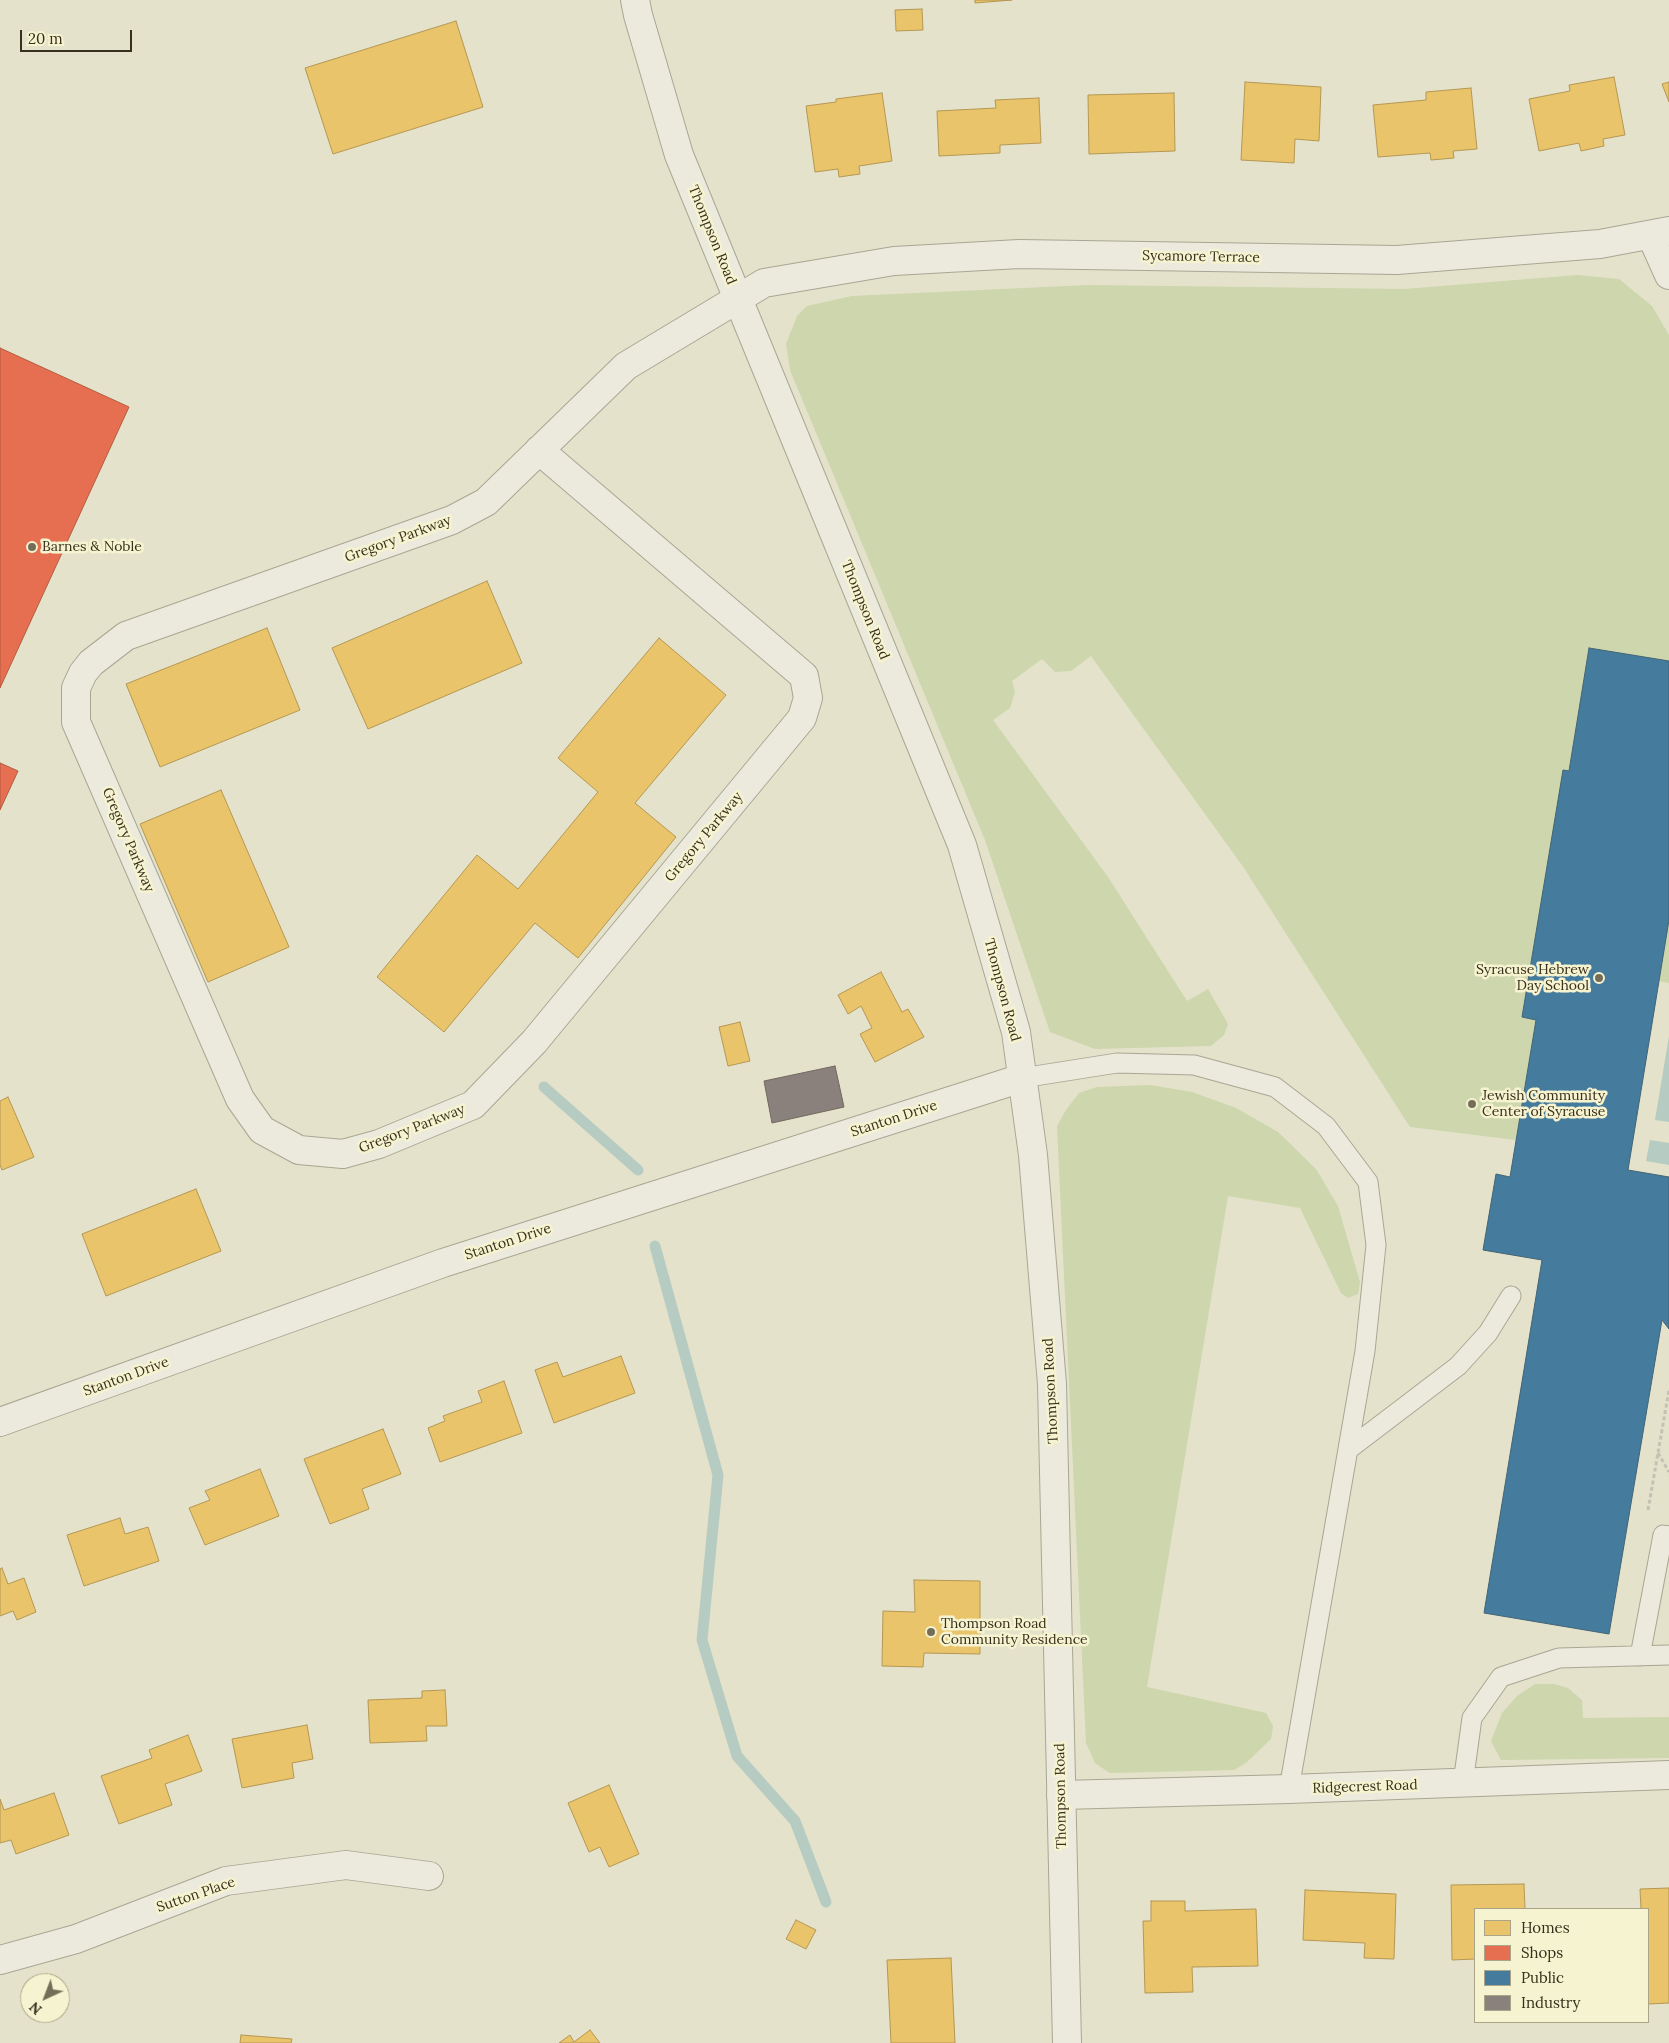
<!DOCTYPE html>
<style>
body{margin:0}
#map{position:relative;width:1669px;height:2043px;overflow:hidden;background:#e4e2ca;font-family:Lora,serif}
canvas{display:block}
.legend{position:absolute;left:1474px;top:1908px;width:175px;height:115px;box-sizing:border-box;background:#f6f3d0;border:1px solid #aaa588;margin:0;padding:6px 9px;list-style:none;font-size:15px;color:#382f1c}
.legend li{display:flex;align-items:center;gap:10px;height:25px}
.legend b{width:25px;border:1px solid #aaa588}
.north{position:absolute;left:20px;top:1973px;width:50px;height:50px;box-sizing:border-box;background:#f6f3d0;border:1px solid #aaa588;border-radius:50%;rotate:223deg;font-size:14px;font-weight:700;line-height:20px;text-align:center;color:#382f1c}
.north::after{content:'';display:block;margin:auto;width:18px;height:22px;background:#746e59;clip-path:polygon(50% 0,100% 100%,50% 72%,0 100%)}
.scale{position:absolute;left:20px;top:30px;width:112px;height:22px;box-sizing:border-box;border:2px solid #382f1c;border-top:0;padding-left:6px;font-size:15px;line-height:18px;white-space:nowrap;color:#382f1c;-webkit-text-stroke:4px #f6f3d0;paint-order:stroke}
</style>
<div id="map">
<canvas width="1669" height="2043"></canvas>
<ul class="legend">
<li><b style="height:14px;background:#e9c46a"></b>Homes</li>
<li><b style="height:14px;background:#e76f51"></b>Shops</li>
<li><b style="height:14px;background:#457b9d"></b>Public</li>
<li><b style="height:14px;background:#8a817c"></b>Industry</li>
</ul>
<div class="north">N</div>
<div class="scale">20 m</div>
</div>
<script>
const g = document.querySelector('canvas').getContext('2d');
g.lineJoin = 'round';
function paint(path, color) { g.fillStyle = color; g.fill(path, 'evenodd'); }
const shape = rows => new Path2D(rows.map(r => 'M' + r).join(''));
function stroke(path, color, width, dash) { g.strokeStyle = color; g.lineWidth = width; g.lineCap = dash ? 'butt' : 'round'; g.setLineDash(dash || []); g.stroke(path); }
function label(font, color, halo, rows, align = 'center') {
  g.font = font + ' Lora,serif'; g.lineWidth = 5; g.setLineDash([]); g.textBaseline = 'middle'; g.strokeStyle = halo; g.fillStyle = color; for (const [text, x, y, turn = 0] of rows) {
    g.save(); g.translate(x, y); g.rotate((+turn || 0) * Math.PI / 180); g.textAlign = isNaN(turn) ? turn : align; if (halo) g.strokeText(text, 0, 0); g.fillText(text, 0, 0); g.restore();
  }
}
paint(shape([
 [1578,275,1619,279,1652,306,1669,335,1669,661,1589,648,1569,771,1563,771,1522,1017,1536,1020,1516,1140,1410,1127,1244,868,1091,656,1071,671,1055,672,1042,659,1012,681,1015,692,1010,708,993,720,1108,877,1187,1001,1208,989,1228,1024,1224,1035,1211,1046,1095,1049,1050,1032,985,840,790,370,786,344,797,316,807,306,852,296,1088,285,1404,289],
 [1669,920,1669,983,1659,981],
 [1150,1085,1192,1092,1236,1108,1278,1132,1316,1169,1338,1206,1360,1282,1358,1294,1348,1298,1341,1293,1300,1208,1228,1196,1147,1687,1266,1713,1273,1726,1271,1739,1247,1762,1234,1770,1110,1773,1095,1763,1086,1743,1057,1126,1066,1110,1079,1093,1097,1087],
 [1535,1684,1554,1684,1568,1688,1582,1700,1583,1718,1669,1717,1669,1758,1501,1760,1491,1741,1502,1713,1517,1696]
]), '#cdd6ac');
paint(shape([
 [1669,1036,1669,1122,1655,1120],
 [1650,1140,1669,1143,1669,1165,1646,1161]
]), '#b6cbc2');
const homes = shape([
 [975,0,1012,0,975,3,975,0],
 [922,9,923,30,896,31,895,10,922,9],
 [456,21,483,107,333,154,305,68,456,21],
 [1614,77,1625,135,1603,139,1604,146,1581,151,1579,143,1539,151,1529,99,1570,91,1569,85,1614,77],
 [1245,82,1321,87,1319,141,1295,139,1294,163,1241,160,1245,82],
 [1669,82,1669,102,1662,84,1669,82],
 [1471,88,1477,149,1453,151,1454,158,1431,160,1430,153,1378,157,1373,105,1426,100,1426,92,1471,88],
 [882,93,892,161,859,166,860,174,839,177,838,169,815,172,806,106,836,102,836,99,882,93],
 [1174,93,1175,151,1089,154,1088,95,1174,93],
 [1039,98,1041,143,1000,145,1000,153,939,156,937,111,996,108,995,100,1039,98],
 [487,581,522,663,368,729,332,648,487,581],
 [267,628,300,710,160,767,126,684,267,628],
 [659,638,726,695,635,803,676,837,578,958,535,923,444,1032,377,977,477,855,518,889,598,792,558,758,659,638],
 [221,790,289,947,208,982,140,824,221,790],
 [881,972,902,1012,908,1009,924,1037,875,1062,860,1034,872,1028,861,1006,848,1014,838,995,881,972],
 [740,1022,750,1061,728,1066,719,1027,740,1022],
 [8,1097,34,1157,2,1170,0,1165,0,1101,8,1097],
 [196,1189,221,1251,106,1296,82,1234,196,1189],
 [621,1356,635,1393,554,1423,535,1370,557,1362,563,1377,621,1356],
 [504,1381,522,1433,440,1462,428,1428,445,1421,443,1416,482,1402,478,1391,504,1381],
 [383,1429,401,1474,362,1489,369,1509,330,1524,304,1459,383,1429],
 [260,1469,279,1516,205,1545,189,1508,210,1500,205,1491,260,1469],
 [120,1518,125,1534,148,1527,159,1561,84,1586,67,1535,120,1518],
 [2,1568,8,1584,24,1578,36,1612,17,1620,13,1611,0,1616,0,1569,2,1568],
 [914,1580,980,1581,980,1654,924,1653,923,1667,882,1666,883,1611,915,1612,914,1580],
 [445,1690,447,1726,426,1726,427,1741,370,1743,368,1700,422,1698,422,1691,445,1690],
 [307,1725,313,1759,292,1763,294,1778,242,1788,232,1739,307,1725],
 [188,1735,202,1771,165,1784,172,1805,119,1824,101,1776,152,1758,149,1750,188,1735],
 [609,1785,639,1854,609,1867,600,1847,589,1852,568,1803,609,1785],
 [54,1793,69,1835,16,1854,11,1840,0,1843,0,1799,4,1810,54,1793],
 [1524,1884,1525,1909,1475,1909,1475,1959,1452,1960,1451,1885,1524,1884],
 [1669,1888,1669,2003,1648,2004,1648,1909,1641,1909,1640,1889,1669,1888],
 [1305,1890,1396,1894,1394,1959,1364,1958,1365,1943,1303,1940,1305,1890],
 [1151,1901,1185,1901,1185,1911,1256,1909,1258,1966,1192,1967,1193,1992,1145,1993,1143,1921,1151,1921,1151,1901],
 [796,1920,816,1930,806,1949,786,1939,796,1920],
 [951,1958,955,2043,891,2043,887,1960,951,1958],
 [590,2030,600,2043,559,2043,570,2035,574,2042,590,2030],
 [241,2035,292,2039,291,2043,240,2043,241,2035]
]);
paint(homes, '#e9c46a');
stroke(homes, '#b49753', 1);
const shops = shape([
 [0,348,129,407,0,688,0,348],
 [0,763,18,771,0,810,0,763]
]);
paint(shops, '#e76f51');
stroke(shops, '#b25c41', 1);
const public = shape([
 [1589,648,1669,661,1669,920,1628,1170,1669,1177,1669,1329,1662,1320,1609,1634,1484,1613,1542,1260,1483,1250,1496,1174,1510,1177,1536,1020,1522,1017,1563,770,1569,771,1589,648]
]);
paint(public, '#457b9d');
stroke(public, '#416476', 1);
const industry = shape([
 [835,1066,844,1107,772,1123,764,1081,835,1066]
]);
paint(industry, '#8a817c');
stroke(industry, '#71685f', 1);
stroke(shape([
 [544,1087,638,1170],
 [655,1246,718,1475,702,1640,737,1756,795,1821,826,1902]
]), '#b6cbc2', 11);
const service = shape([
 [1022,1078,1117,1063,1194,1065,1275,1087,1326,1126,1368,1182,1376,1245,1365,1351,1289,1789],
 [1349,1449,1458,1366,1488,1333,1511,1296],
 [1640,1656,1663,1535,1669,1536],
 [1463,1783,1472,1718,1501,1677,1559,1658,1669,1655]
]);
const minor = shape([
 [1651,235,1669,275],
 [539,450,804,676,808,698,802,718,534,1042,473,1105,379,1144,343,1154,299,1150,262,1130,240,1099,76,722,76,688,83,673,91,663,126,636,452,520,486,502,626,366,764,283,894,261,1019,254,1397,260,1600,244,1669,231],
 [0,1422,443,1263,1022,1078],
 [1061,1795,1289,1789,1669,1775],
 [0,1960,76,1939,226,1881,346,1865,429,1876]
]);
const tertiary = shape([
 [635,0,638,15,679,155,962,845,1016,1032,1033,1155,1052,1384,1067,2043]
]);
stroke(service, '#a9a694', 21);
stroke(minor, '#a9a694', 30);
stroke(tertiary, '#a9a694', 30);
stroke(shape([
 [1658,1453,1669,1472],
 [1648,1510,1669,1390]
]), '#c4c2b4', 3, [4, 2.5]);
stroke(service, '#eceadd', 19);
stroke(minor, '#eceadd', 28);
stroke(tertiary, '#eceadd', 28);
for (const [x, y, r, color] of [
 [32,547,5,"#746e59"],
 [1599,978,5,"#746e59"],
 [1472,1104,5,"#746e59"],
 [931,1632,5,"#746e59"]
]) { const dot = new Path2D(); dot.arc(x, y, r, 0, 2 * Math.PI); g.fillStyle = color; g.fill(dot); stroke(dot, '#f6f3d0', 2); }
label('14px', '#382f1c', '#f6f3d0', [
 ["Thompson Road",712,235,68],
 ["Sycamore Terrace",1201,257,1],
 ["Gregory Parkway",398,539,-20],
 ["Thompson Road",865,610,68],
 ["Gregory Parkway",704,837,-50],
 ["Gregory Parkway",128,840,67],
 ["Thompson Road",1002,990,75],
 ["Stanton Drive",894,1119,-18],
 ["Gregory Parkway",412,1129,-21],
 ["Stanton Drive",508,1242,-18],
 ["Stanton Drive",126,1377,-20],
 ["Thompson Road",1051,1391,-93],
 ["Ridgecrest Road",1365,1787,-2],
 ["Thompson Road",1061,1796,-91],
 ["Sutton Place",196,1895,-19]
]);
label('14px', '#382f1c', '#f6f3d0', [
 ["Barnes & Noble",42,547],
 ["Syracuse Hebrew",1589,970,"right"],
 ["Day School",1589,986,"right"],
 ["Jewish Community",1482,1096],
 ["Center of Syracuse",1482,1112],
 ["Thompson Road",941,1624],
 ["Community Residence",941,1640]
], 'left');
</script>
